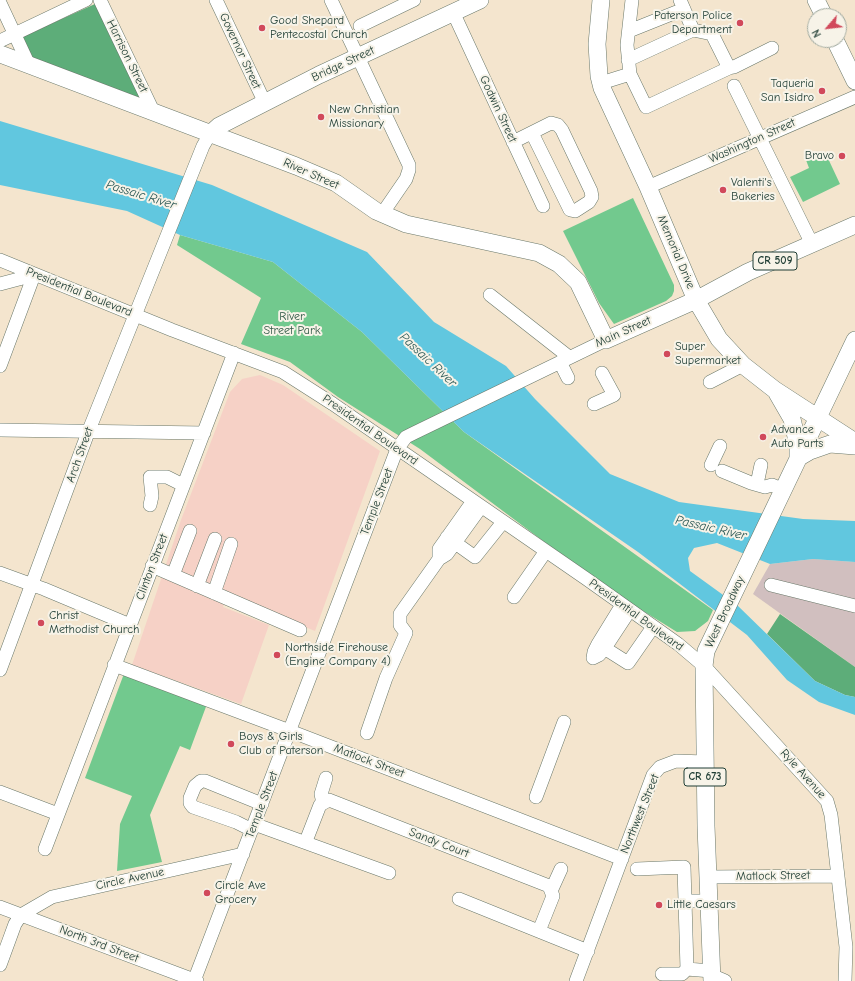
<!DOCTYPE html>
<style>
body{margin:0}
#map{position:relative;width:855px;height:981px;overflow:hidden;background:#f4e5ce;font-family:"Comic Neue",sans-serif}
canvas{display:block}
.north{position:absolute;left:807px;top:8px;width:40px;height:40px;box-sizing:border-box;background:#f7f3e8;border:1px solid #a1aaa0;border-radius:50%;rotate:242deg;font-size:11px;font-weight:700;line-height:16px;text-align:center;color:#1f3d34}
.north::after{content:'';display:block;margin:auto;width:14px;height:18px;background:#d1495b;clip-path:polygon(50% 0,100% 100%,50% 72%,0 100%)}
</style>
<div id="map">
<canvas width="855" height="981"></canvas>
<div class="north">N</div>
</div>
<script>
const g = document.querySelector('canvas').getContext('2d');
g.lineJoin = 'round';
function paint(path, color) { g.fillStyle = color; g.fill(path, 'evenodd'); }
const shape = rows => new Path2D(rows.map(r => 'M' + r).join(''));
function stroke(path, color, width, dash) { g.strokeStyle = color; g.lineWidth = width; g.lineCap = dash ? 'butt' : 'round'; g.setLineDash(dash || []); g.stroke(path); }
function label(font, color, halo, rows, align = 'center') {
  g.font = font + ' "Comic Neue",sans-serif'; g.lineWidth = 4; g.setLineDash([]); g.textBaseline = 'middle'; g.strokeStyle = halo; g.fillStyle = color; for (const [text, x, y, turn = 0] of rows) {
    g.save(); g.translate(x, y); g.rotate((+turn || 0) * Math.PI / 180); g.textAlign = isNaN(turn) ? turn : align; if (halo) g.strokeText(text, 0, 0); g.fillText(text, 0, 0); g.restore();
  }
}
paint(shape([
 [260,375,283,385,380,451,315,631,227,595,223,607,269,625,241,704,132,665,181,520,230,392,242,379]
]), '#f6d1c6');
paint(shape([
 [813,559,855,562,855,667,753,594,770,564]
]), '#d1bfbf');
paint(shape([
 [825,152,840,184,803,202,790,177,809,168,806,160],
 [633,198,674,285,674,291,672,296,666,301,614,324,599,303,563,231],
 [180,235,273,262,362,332,464,432,713,610,708,621,695,631,677,632,606,588,420,449,338,397,290,362,241,344,261,298,177,245],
 [125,671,207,704,190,750,180,746,150,815,162,862,117,871,120,824,132,796,85,778]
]), '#72c98e');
paint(shape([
 [95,4,142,101,33,61,17,39],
 [780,614,855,667,855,697,845,695,815,681,767,634]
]), '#5dad79');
paint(shape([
 [0,121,212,185,367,252,434,322,506,366,535,399,610,474,679,502,803,519,855,521,855,562,813,559,770,564,717,543,694,548,688,558,690,571,737,605,815,681,845,695,855,697,855,715,819,702,787,680,747,635,638,552,464,432,362,332,273,262,180,235,127,211,0,185]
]), '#61c7df');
const minor = shape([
 [100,0,154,113],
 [216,0,265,103],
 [331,0,409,165,409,170,406,179,382,214],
 [632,0,627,45,630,74,646,107,729,68,712,34,693,30,680,0],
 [0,3,29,65],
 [453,12,543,206],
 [360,26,414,0],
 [629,31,684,9],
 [0,41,86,0],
 [628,60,693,30],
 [729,68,734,67,772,48],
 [601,83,630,74],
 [734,86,812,244],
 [513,142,551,123,558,125,562,130,591,191,592,197,589,202,575,211,570,210,532,133],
 [648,187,855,97],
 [0,260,172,330,283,372,333,404,588,580,678,644,704,666,827,801,831,815,846,947,845,981],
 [0,284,34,275],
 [490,295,569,357],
 [560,362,568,378],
 [0,366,34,275],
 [710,382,743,365],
 [594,404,614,395,602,373],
 [0,430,204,433],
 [711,465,720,446],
 [722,471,751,483,765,487,772,485,784,490],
 [757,484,761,465],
 [150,505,152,496,150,477,167,477,183,485],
 [447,537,475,557,503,522],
 [439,559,439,549,473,501],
 [152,566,300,630],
 [0,573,44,589,130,625],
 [173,575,190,531],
 [771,585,855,606],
 [197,586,215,539],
 [214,593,231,544],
 [514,597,546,551],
 [622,605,598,644,594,652,593,658,599,655,605,648,630,610],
 [598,644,628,663,653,627],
 [114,665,290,731,622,859],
 [0,670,89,430,203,146,210,134],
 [367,733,386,678,406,633,400,625,400,614,439,559,447,554,481,507],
 [0,792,58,814],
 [536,797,564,722],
 [323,803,321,794,326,778],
 [254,824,389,873],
 [252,830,236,822,193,807,190,803,190,798,195,786,201,781,205,781,262,804],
 [306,841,320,805,329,800,549,886,553,896,539,931],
 [45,849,234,353],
 [637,869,684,867,687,969,711,971],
 [708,877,838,876],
 [551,891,561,869],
 [459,899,588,951],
 [686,901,709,901],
 [0,907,197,981],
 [0,965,15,924,21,915,52,897,243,854],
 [662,974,682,974,687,969],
 [711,975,725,981],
 [194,981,397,449,406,437,414,433,606,340],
 [576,981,653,775,660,767,676,761,705,762]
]);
const major = shape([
 [601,0,597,44,599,76,602,88,648,187,696,300,719,339,743,365,775,390,855,442],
 [816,0,824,16],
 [835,40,855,81],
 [0,54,296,166,336,183,376,211,406,224,539,253,559,264,578,282,606,340,696,300,748,272,855,225],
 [210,134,219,126,319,75,480,0],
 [777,393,792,419,798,445,798,458],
 [798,458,810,451,830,444,855,446],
 [712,981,706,826,704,666,706,651,855,340]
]);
stroke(minor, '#6a786a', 14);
stroke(major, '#6a786a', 18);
stroke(minor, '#fff', 13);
stroke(major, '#fff', 17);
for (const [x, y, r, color] of [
 [740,23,4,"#d1495b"],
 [262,28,4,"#d1495b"],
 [822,91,4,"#d1495b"],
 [321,117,4,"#d1495b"],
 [842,156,4,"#d1495b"],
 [723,190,4,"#d1495b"],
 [667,354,4,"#d1495b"],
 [763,437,4,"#d1495b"],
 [41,623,4,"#d1495b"],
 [277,655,4,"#d1495b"],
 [231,744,4,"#d1495b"],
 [207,893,4,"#d1495b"],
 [659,905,4,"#d1495b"]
]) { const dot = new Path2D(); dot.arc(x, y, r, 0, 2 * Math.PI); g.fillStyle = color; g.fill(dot); stroke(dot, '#f7f3e8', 1.5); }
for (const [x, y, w] of [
 [775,261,44],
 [705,777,42]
]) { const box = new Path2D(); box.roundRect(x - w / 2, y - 9, w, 18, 3); g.fillStyle = '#f7f3e8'; g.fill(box); stroke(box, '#1f3d34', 1); }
label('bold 11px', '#1f3d34', null, [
 ["CR 509",775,261],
 ["CR 673",705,777]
]);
label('12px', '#1f3d34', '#f7f3e8', [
 ["Paterson Police",732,16,"right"],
 ["Department",732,30,"right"],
 ["Good Shepard",270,21],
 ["Pentecostal Church",270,35],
 ["Taqueria",814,84,"right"],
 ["San Isidro",814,98,"right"],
 ["New Christian",329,110],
 ["Missionary",329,124],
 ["Bravo",834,156,"right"],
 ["Valenti's",731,183],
 ["Bakeries",731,197],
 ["Super",675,347],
 ["Supermarket",675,361],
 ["Advance",771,430],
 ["Auto Parts",771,444],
 ["Christ",49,616],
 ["Methodist Church",49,630],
 ["Northside Firehouse",285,648],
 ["(Engine Company 4)",285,662],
 ["Boys & Girls",239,737],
 ["Club of Paterson",239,751],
 ["Circle Ave",215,886],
 ["Grocery",215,900],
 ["Little Caesars",667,905]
], 'left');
label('12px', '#1f3d34', '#f7f3e8', [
 ["Governor Street",240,51,65],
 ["Harrison Street",127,56,64],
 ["Bridge Street",343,64,-25],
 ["Godwin Street",498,109,65],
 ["Washington Street",752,141,-24],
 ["River Street",311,174,24],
 ["Memorial Drive",676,252,67],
 ["Presidential Boulevard",79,292,22],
 ["Main Street",623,332,-24],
 ["Presidential Boulevard",370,430,35],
 ["Arch Street",80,455,-70],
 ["Temple Street",377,502,-69],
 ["Clinton Street",152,567,-69],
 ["West Broadway",725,612,-65],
 ["Presidential Boulevard",636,615,36],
 ["Matlock Street",369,761,21],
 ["Ryle Avenue",803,774,48],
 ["Temple Street",262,805,-69],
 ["Northwest Street",640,814,-68],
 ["Sandy Court",439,843,21],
 ["Matlock Street",773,876,-1],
 ["Circle Avenue",130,879,-12],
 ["North 3rd Street",99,944,21]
]);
label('12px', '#305946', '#f7f3e8', [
 ["River",292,317],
 ["Street Park",292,331]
]);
label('italic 13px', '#2c5956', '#f7f3e8', [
 ["Passaic River",141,195,17],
 ["Passaic River",428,360,43],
 ["Passaic River",711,528,13]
]);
</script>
